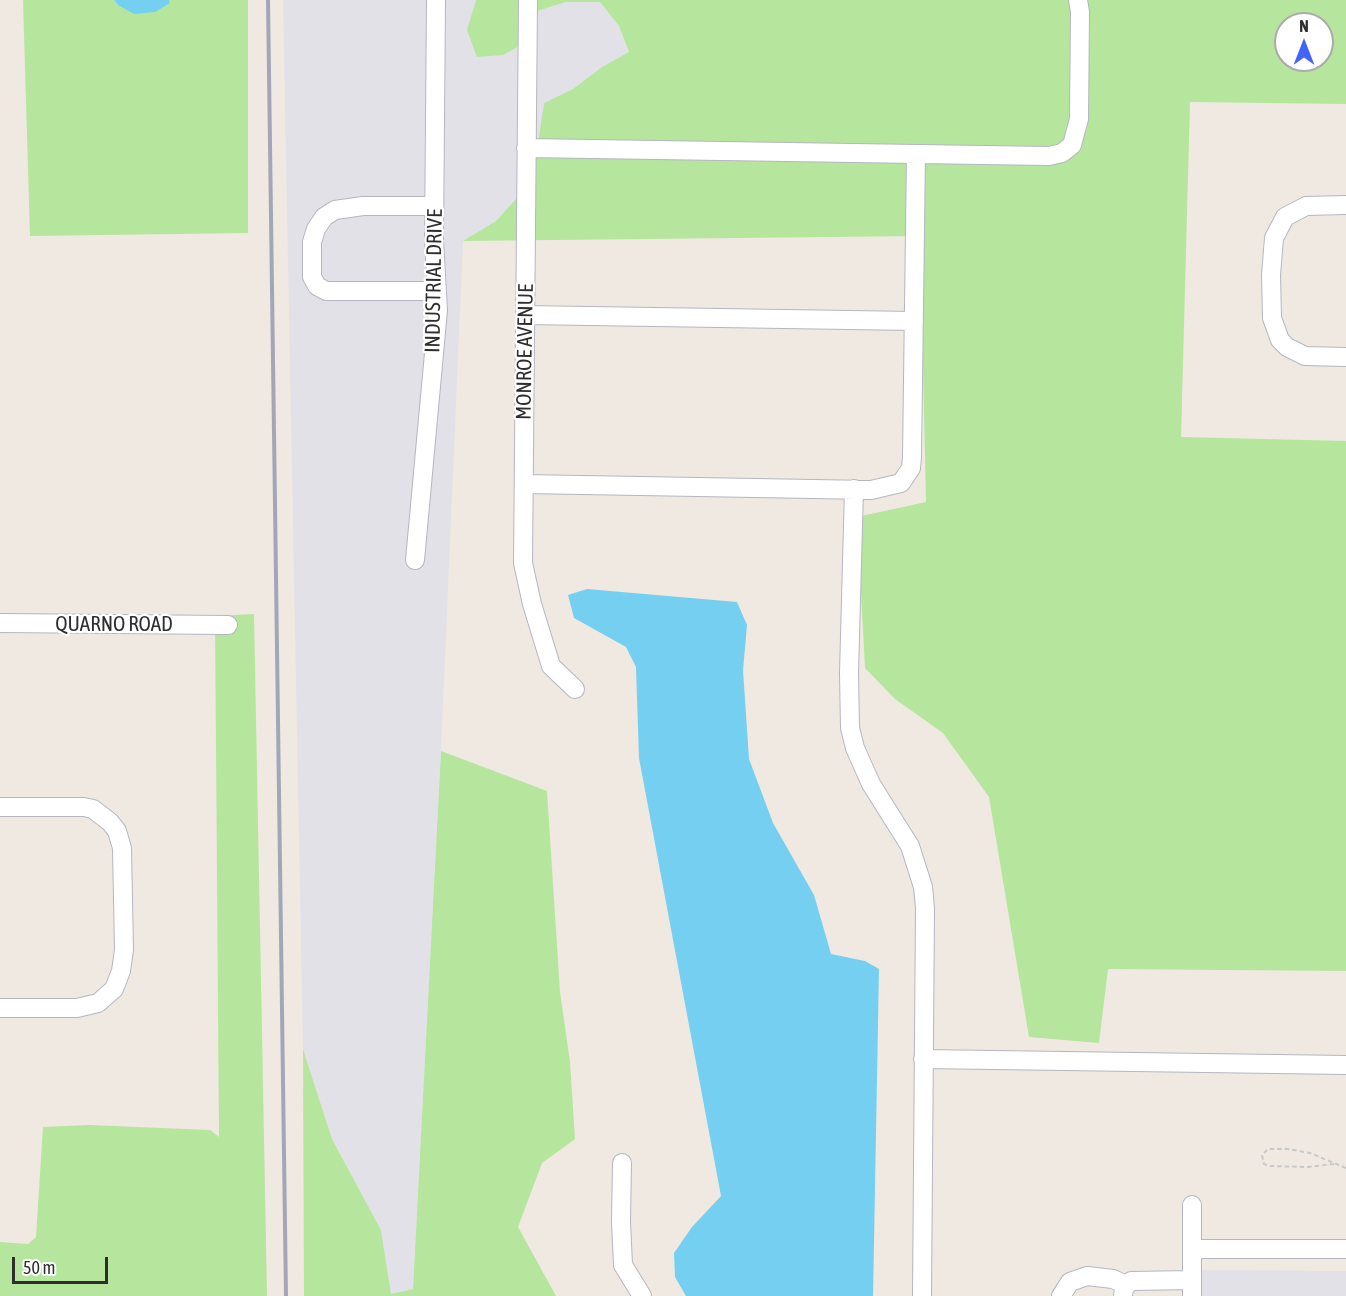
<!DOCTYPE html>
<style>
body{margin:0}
#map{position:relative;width:1346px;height:1296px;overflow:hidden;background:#efe9e1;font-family:"Asap Condensed",sans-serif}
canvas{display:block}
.north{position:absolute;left:1274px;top:12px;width:60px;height:60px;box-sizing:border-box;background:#fff;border:2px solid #ababab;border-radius:50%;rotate:0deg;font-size:16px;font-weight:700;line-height:24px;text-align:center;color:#2e2e2e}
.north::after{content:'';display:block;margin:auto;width:21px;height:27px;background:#4264fb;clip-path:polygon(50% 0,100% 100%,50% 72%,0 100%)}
.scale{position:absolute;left:12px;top:1257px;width:96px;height:27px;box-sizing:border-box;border:3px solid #2e2e2e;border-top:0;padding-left:8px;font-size:18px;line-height:21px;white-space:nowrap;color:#2e2e2e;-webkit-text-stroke:4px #fff;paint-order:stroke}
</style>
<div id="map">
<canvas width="1346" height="1296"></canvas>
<div class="north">N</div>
<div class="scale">50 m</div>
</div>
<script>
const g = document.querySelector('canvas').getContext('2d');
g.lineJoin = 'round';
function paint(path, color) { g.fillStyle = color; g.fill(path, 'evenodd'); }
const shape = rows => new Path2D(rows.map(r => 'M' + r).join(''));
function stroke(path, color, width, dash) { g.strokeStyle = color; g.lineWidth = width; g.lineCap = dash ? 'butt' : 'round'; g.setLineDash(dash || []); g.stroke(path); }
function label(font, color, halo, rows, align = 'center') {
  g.font = font + ' "Asap Condensed",sans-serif'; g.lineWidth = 4.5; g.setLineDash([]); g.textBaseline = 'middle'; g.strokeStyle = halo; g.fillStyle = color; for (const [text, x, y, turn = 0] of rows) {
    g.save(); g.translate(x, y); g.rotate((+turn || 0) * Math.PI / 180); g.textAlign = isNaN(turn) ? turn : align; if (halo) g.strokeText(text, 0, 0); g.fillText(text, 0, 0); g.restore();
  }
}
paint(shape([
 [283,0,476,0,467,30,566,2,600,2,619,26,629,53,602,67,573,89,544,103,532,180,496,221,463,241,441,751,413,1289,391,1295,381,1230,332,1139,303,1049],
 [1195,1270,1346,1271,1346,1296,1195,1296]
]), '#e3e1e8');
paint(shape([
 [23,0,114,0,118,5,170,3,169,0,248,0,248,233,30,236],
 [476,0,1346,0,1346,104,1190,102,1181,437,1346,441,1346,971,1108,969,1099,1043,1029,1037,989,797,943,733,895,699,865,668,857,517,926,502,920,236,463,241,496,221,532,181,544,103,573,89,602,67,629,52,619,26,600,2,566,2,537,11,537,36,503,55,477,57,467,30],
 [1286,24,1322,24,1322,60,1286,60],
 [254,614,267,1296,0,1296,0,1242,28,1244,36,1237,43,1127,89,1125,210,1130,219,1137,215,616],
 [441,751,547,791,560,992,570,1062,575,1139,542,1163,518,1227,556,1296,304,1296,303,1049,332,1139,381,1230,391,1294,413,1289]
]), '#b6e59e');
paint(shape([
 [114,0,169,0,170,3,155,12,134,14,118,5],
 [587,589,737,602,747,625,743,670,749,759,773,823,814,895,831,954,865,961,879,969,873,1296,686,1296,675,1277,674,1253,692,1227,721,1196,639,758,636,667,626,647,574,618,568,595]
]), '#75cff0');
const minor = shape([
 [528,0,523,563,532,604,551,666,575,689],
 [526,148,1049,156,1062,153,1072,145,1079,119,1080,12,1078,0],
 [1346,205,1306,206,1285,217,1274,238,1271,275,1272,318,1280,340,1287,347,1305,356,1346,357],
 [434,206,363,206,335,210,324,217,316,229,312,242,312,277,317,286,326,291,437,291],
 [525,315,914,321],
 [524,484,871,490,901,483,911,468,912,457,916,154],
 [854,489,849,673,850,728,855,748,871,784,910,846,923,887,925,908,922,1296],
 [415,560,438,310,434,240,436,0],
 [0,623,228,625],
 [0,807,84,807,93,809,110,822,117,831,122,848,124,950,121,971,114,989,98,1003,77,1008,0,1008],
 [923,1059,1346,1065],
 [622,1163,621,1222,623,1265,642,1296],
 [1192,1249,1346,1249],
 [1061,1296,1070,1282,1087,1276,1113,1279,1126,1285],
 [1123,1296,1124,1288,1131,1281,1192,1280],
 [1192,1296,1192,1205]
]);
stroke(minor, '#b4b7c1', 20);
stroke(shape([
 [1334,1164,1308,1167,1270,1166,1264,1164,1262,1155,1268,1149,1288,1149,1310,1153,1346,1168]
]), '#c9c9c9', 2, [4.5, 3]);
stroke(minor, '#fff', 18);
stroke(shape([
 [268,0,286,1296]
]), '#a3a6b8', 4);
label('21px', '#2e2e2e', '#fff', [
 ["INDUSTRIAL DRIVE",434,281,-89],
 ["MONROE AVENUE",525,352,-89],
 ["QUARNO ROAD",114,624]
]);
</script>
